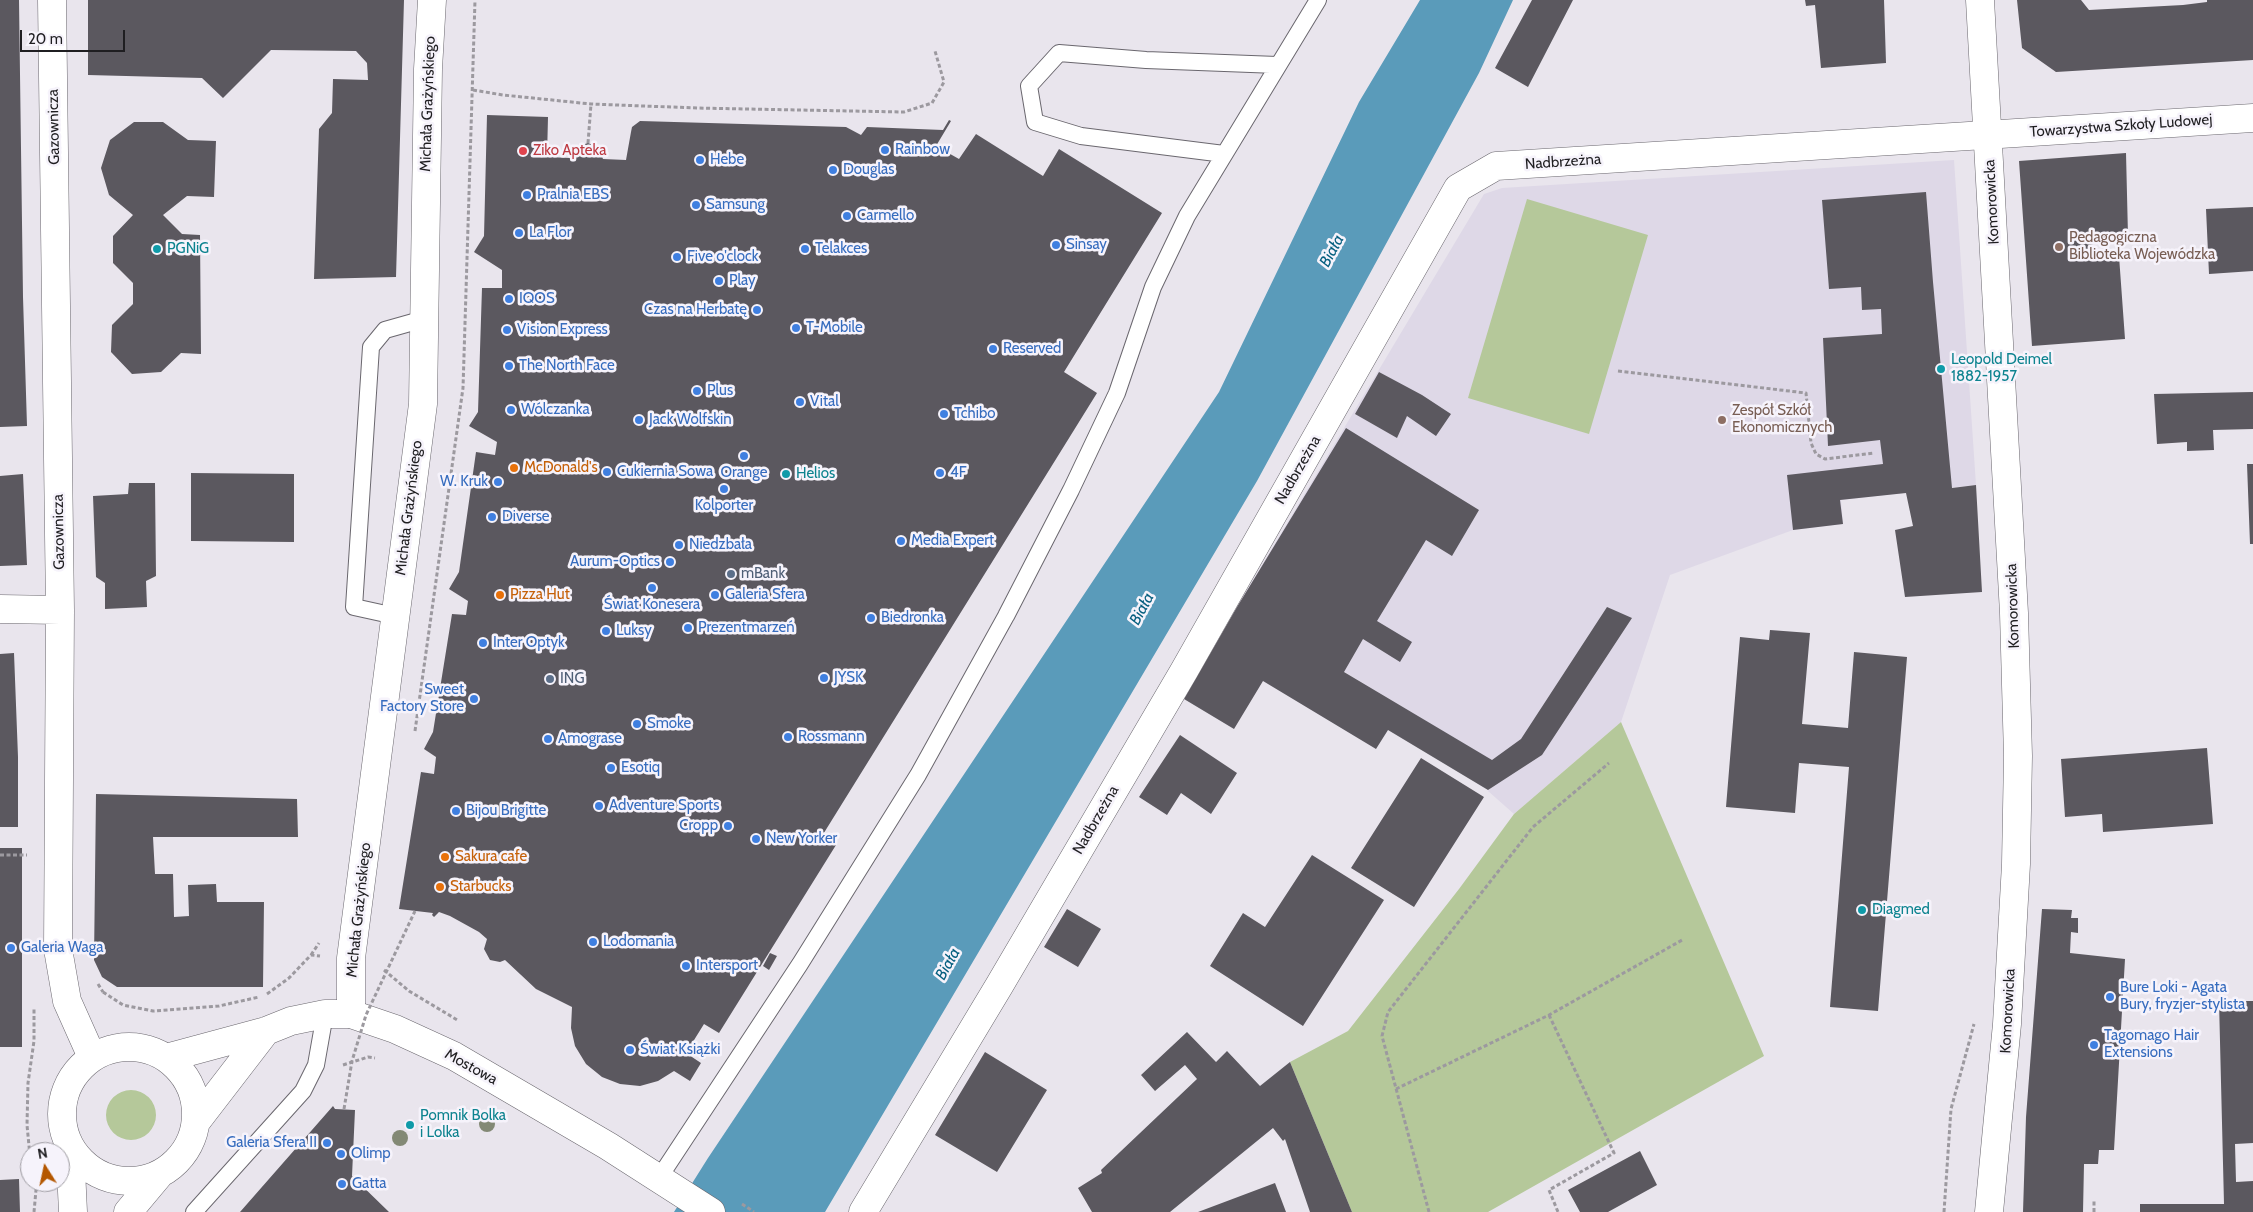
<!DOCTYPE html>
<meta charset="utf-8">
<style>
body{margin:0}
#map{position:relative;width:2253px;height:1212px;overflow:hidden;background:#e9e5ed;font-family:Cabin,sans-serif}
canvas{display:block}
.north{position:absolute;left:20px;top:1142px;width:50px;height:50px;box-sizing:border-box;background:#f6f3fb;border:1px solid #a09ea4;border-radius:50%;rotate:350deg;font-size:14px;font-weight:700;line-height:20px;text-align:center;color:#1f1e21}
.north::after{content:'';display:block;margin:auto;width:18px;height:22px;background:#b45700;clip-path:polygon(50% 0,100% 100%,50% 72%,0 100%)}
.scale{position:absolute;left:20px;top:30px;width:105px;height:22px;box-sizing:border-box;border:2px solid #1f1e21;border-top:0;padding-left:6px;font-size:15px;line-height:18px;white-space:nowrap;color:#1f1e21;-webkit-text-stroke:4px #f6f3fb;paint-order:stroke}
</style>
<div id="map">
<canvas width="2253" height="1212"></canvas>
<div class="north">N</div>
<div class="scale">20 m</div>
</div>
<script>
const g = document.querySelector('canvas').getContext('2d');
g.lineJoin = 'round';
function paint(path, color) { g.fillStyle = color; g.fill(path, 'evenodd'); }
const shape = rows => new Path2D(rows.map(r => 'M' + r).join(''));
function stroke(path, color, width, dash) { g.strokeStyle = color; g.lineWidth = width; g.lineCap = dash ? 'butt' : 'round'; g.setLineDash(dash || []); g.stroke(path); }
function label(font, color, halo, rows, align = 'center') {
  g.font = font + ' Cabin,sans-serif'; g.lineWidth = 5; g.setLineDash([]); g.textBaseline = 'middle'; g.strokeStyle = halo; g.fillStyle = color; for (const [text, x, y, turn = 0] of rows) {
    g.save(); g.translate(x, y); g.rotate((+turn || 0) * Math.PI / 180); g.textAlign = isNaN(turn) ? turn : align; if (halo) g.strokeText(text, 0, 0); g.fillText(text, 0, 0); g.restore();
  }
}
paint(shape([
 [1954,160,1976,485,1841,500,1843,524,1793,530,1670,575,1621,722,1514,814,1488,791,1502,767,1237,607,1484,194,1502,188]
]), '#ded8e7');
paint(shape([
 [1527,199,1648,235,1589,434,1468,398],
 [1621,722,1764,1056,1488,1212,1352,1212,1290,1062,1348,1031,1459,889,1514,814],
 '106 1115a25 25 0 1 1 50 0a25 25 0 1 1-50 0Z'
]), '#b5c89a');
paint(shape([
 [1420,0,1513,0,1479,73,1257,481,825,1212,674,1212,708,1158,1219,392,1359,102]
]), '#5a9bba');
paint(shape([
 [0,0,19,0,23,297,27,426,0,427],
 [88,0,404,0,396,277,314,279,319,129,332,113,333,79,368,80,367,63,356,51,271,50,223,98,202,78,88,75],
 [1532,0,1573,0,1528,87,1495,68],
 [1805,0,1884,0,1886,63,1821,68,1815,5,1806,6],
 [2017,0,2081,0,2089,10,2183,5,2207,2,2207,0,2253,0,2253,60,2056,72,2022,48],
 [487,115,548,117,547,157,570,158,576,147,588,143,598,147,603,159,626,160,631,132,632,127,640,121,846,127,861,135,867,127,943,130,949,120,951,121,936,146,959,159,976,134,1043,176,1059,149,1162,213,1064,372,1097,393,822,836,836,845,719,1033,704,1024,686,1053,701,1063,690,1081,674,1071,658,1081,640,1086,620,1084,602,1077,586,1064,575,1046,571,1028,572,1007,536,989,505,960,500,962,490,960,484,949,487,939,479,932,450,916,439,912,434,917,432,915,433,913,399,909,421,772,434,774,436,757,424,749,433,732,452,614,466,615,468,601,449,589,459,572,476,452,495,455,497,442,469,426,478,412,482,288,502,288,502,270,474,252,484,236],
 [134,122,163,122,188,140,216,141,214,197,187,196,163,215,182,234,200,235,201,354,181,353,161,372,132,374,111,352,112,325,133,304,133,283,113,263,113,236,133,215,109,195,101,168,110,140],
 [2126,153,2128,236,2092,238,2093,258,2119,256,2125,339,2032,346,2019,161],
 [1926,192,1933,282,1952,488,1976,485,1982,592,1905,597,1895,530,1913,526,1906,493,1840,500,1843,524,1793,530,1787,475,1883,464,1880,440,1828,446,1823,338,1882,334,1881,309,1862,310,1861,287,1829,289,1822,200],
 [2253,207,2253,271,2209,274,2206,209],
 [1379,372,1422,395,1451,414,1436,436,1407,416,1397,438,1355,414],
 [2253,392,2253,429,2213,430,2214,450,2187,451,2187,442,2157,444,2154,394],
 [1346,428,1479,510,1452,556,1426,540,1377,621,1412,642,1400,662,1363,639,1344,672,1492,760,1521,739,1607,607,1632,618,1542,755,1488,790,1388,730,1376,749,1263,681,1234,729,1184,699,1237,607],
 [2247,464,2253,464,2253,544,2250,544],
 [191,473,294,474,294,542,191,541],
 [23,474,27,565,0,566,0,476],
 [129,483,155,483,156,576,146,581,147,607,105,609,105,583,96,577,93,496,128,494],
 [1770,630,1810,633,1802,724,1848,728,1854,652,1907,657,1878,1011,1830,1007,1849,767,1799,763,1795,813,1726,807,1740,637,1769,640],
 [14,653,18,757,18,827,0,827,0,654],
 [1180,735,1237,773,1211,814,1181,793,1167,815,1139,797],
 [2207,748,2213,824,2103,832,2102,814,2065,817,2061,759],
 [1421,758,1484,797,1414,907,1351,868],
 [96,794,297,799,298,837,153,837,155,874,173,874,174,917,189,916,188,885,216,884,217,902,264,902,263,987,117,987,102,977,94,960],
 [0,848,22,848,22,1047,0,1047],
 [1312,855,1384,900,1303,1026,1210,966,1243,913,1265,927],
 [1067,909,1101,929,1078,967,1044,947],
 [2042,909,2072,910,2071,918,2078,918,2078,933,2071,932,2070,953,2125,959,2114,1150,2099,1150,2098,1164,2084,1164,2083,1212,2023,1212,2026,1117],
 [770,953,777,956,769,970,763,966],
 [2219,1001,2253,1001,2253,1143,2235,1144,2236,1182,2253,1181,2253,1212,2140,1212,2140,1204,2224,1204],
 [1187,1032,1216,1062,1227,1051,1260,1086,1290,1062,1352,1212,1310,1212,1285,1139,1283,1141,1273,1128,1170,1212,1092,1212,1078,1188,1102,1173,1101,1170,1197,1079,1185,1065,1155,1091,1141,1075],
 [985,1052,1047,1090,997,1172,935,1135],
 [333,1106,335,1109,355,1110,352,1176,389,1212,240,1212],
 [1640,1151,1657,1185,1608,1212,1580,1212,1568,1190],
 [19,1179,20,1212,0,1212,0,1180],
 [1275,1183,1286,1212,1198,1212]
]), '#5b585f');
const service = shape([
 [1224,154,1081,136,1035,122,1029,86,1059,53,1146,60,1277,65],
 [395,616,354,607,371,347,385,330,424,319],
 [659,1178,800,964,918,775,1006,616,1071,490,1117,393,1153,287,1187,216,1318,0],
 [194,1212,303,1091,316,1065,325,1014]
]);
const minor = shape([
 [52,0,60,610,58,949,67,1001,92,1057],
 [1980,0,2014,613,2018,756,2016,864,2007,1024,1989,1212],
 [0,609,60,610],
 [351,1014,351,958,423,404,428,69,432,0],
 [863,1212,999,986,1184,671,1458,188,1496,166,2253,118]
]);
const tertiary = shape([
 '62 1114a67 67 0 1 1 134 0a67 67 0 1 1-134 0Z',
 [166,1058,266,1031,291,1021,325,1014,351,1014,395,1029,454,1056,608,1146,711,1212],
 [196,1122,266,1031],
 [70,1149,73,1212],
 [128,1212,159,1175]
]);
stroke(service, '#6a676e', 18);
stroke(minor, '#6a676e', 29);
stroke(tertiary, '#6a676e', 29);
stroke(shape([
 [473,90,503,95,591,104,697,108,904,112,932,103,944,82,935,51],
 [588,143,591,104],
 [1618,371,1806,393,1811,443,1816,454,1825,459,1874,453],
 [415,731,463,388,475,0],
 [0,855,27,855],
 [311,955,319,943],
 [384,970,409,991,459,1021],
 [98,984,103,992],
 [103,992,123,1005,153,1011,219,1006,259,997],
 [267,994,289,978,311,955,320,956],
 [1549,1015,1614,1153,1549,1190,1558,1212],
 [343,1065,368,1057,375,1058],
 [1396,1089,1549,1015,1684,939],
 [30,1156,27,1125,28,1083,34,1041,34,1008],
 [742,1204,754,1212],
 [34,1212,36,1190,35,1182],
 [1429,1212,1382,1036,1388,1012,1533,827,1609,763],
 [1944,1212,1951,1109,1974,1024],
 [2094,1212,2094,1201]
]), '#9c999f', 3, [4, 2.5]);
stroke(service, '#fff', 16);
stroke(minor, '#fff', 28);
stroke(tertiary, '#fff', 28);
stroke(shape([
 [344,1109,352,1061,366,1015,415,911]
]), '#9c999f', 3, [4, 2.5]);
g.fillStyle = '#838975';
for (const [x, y] of [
 [487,1124],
 [400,1138]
]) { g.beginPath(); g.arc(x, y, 8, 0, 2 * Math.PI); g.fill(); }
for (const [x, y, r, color] of [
 [885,150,5,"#3f7fe0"],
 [523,151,5,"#e0444e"],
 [700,160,5,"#3f7fe0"],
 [833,170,5,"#3f7fe0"],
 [527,195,5,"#3f7fe0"],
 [696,205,5,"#3f7fe0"],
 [847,216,5,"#3f7fe0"],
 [519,233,5,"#3f7fe0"],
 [1056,245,5,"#3f7fe0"],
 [2059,247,5,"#8d6e63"],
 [157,249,5,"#0f9aa8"],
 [805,249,5,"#3f7fe0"],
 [677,257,5,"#3f7fe0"],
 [719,281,5,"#3f7fe0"],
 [509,299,5,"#3f7fe0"],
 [757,310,5,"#3f7fe0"],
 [796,328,5,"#3f7fe0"],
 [507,330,5,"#3f7fe0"],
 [993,349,5,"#3f7fe0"],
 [509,366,5,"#3f7fe0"],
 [1941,369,5,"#0f9aa8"],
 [697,391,5,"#3f7fe0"],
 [800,402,5,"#3f7fe0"],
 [511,410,5,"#3f7fe0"],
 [944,414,5,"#3f7fe0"],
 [639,420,5,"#3f7fe0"],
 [1722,420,5,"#8d6e63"],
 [744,456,5,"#3f7fe0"],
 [514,468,5,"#e8710a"],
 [607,472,5,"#3f7fe0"],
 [940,473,5,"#3f7fe0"],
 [786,474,5,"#0f9aa8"],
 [498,482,5,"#3f7fe0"],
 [724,489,5,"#3f7fe0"],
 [492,517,5,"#3f7fe0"],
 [901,541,5,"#3f7fe0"],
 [679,545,5,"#3f7fe0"],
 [670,562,5,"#3f7fe0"],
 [731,574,5,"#5c6f8a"],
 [652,588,5,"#3f7fe0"],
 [500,595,5,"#e8710a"],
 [715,595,5,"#3f7fe0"],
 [871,618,5,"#3f7fe0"],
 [688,628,5,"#3f7fe0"],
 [606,631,5,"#3f7fe0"],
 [483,643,5,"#3f7fe0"],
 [824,678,5,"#3f7fe0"],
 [550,679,5,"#5c6f8a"],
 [474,699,5,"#3f7fe0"],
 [637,724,5,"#3f7fe0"],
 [788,737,5,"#3f7fe0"],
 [548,739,5,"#3f7fe0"],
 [611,768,5,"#3f7fe0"],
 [599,806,5,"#3f7fe0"],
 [456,811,5,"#3f7fe0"],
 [728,826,5,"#3f7fe0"],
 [756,839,5,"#3f7fe0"],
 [445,857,5,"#e8710a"],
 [440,887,5,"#e8710a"],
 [1862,910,5,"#0f9aa8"],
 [593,942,5,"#3f7fe0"],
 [11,948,5,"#3f7fe0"],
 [686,966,5,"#3f7fe0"],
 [2110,997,5,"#3f7fe0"],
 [2094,1045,5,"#3f7fe0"],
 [630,1050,5,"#3f7fe0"],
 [410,1125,5,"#0f9aa8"],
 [327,1143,5,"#3f7fe0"],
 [341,1154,5,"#3f7fe0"],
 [342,1184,5,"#3f7fe0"]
]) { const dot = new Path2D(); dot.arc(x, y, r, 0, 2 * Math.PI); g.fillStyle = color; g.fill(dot); stroke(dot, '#f6f3fb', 2); }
label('15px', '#1f1e21', '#f6f3fb', [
 ["Michała Grażyńskiego",428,104,-88],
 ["Towarzystwa Szkoły Ludowej",2121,126,-4],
 ["Gazownicza",54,127,-91],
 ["Nadbrzeżna",1563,162,-4],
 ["Komorowicka",1992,202,-93],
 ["Nadbrzeżna",1298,470,-60],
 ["Michała Grażyńskiego",409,508,-83],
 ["Gazownicza",59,532,-91],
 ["Komorowicka",2013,606,-92],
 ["Nadbrzeżna",1096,820,-60],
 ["Michała Grażyńskiego",359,910,-84],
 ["Komorowicka",2008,1011,-87],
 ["Mostowa",471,1067,29]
]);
label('15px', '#366cbe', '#f6f3fb', [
 ["Rainbow",895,150],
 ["Hebe",710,160],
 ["Douglas",843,170],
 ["Pralnia EBS",537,195],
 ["Samsung",706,205],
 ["Carmello",857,216],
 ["La Flor",529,233],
 ["Sinsay",1066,245],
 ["Telakces",815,249],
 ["Five o'clock",687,257],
 ["Play",729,281],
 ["IQOS",519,299],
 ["Czas na Herbatę",747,310,"right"],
 ["T-Mobile",806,328],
 ["Vision Express",517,330],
 ["Reserved",1003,349],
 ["The North Face",519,366],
 ["Plus",707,391],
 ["Vital",810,402],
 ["Wólczanka",521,410],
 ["Tchibo",954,414],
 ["Jack Wolfskin",649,420],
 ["Cukiernia Sowa",617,472],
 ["Orange",744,473,"center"],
 ["4F",950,473],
 ["W. Kruk",488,482,"right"],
 ["Kolporter",724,506,"center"],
 ["Diverse",502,517],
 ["Media Expert",911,541],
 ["Niedzbała",689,545],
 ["Aurum-Optics",660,562,"right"],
 ["Galeria Sfera",725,595],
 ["Świat Konesera",652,605,"center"],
 ["Biedronka",881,618],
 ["Prezentmarzeń",698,628],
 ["Luksy",616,631],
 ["Inter Optyk",493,643],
 ["JYSK",834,678],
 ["Sweet",464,690,"right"],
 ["Factory Store",464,707,"right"],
 ["Smoke",647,724],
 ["Rossmann",798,737],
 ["Amograse",558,739],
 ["Esotiq",621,768],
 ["Adventure Sports",609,806],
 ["Bijou Brigitte",466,811],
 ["Cropp",718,826,"right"],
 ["New Yorker",766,839],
 ["Lodomania",603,942],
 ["Galeria Waga",21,948],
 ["Intersport",696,966],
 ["Bure Loki - Agata",2120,988],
 ["Bury, fryzjer-stylista",2120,1005],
 ["Tagomago Hair",2104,1036],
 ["Extensions",2104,1053],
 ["Świat Książki",640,1050],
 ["Galeria Sfera II",317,1143,"right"],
 ["Olimp",351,1154],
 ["Gatta",352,1184]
], 'left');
label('15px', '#be3a42', '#f6f3fb', [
 ["Ziko Apteka",533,151]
], 'left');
label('15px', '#785e54', '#f6f3fb', [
 ["Pedagogiczna",2069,238],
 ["Biblioteka Wojewódzka",2069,255],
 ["Zespół Szkół",1732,411],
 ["Ekonomicznych",1732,428]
], 'left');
label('15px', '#0d838f', '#f6f3fb', [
 ["PGNiG",167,249],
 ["Leopold Deimel",1951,360],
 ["1882-1957",1951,377],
 ["Helios",796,474],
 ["Diagmed",1872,910],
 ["Pomnik Bolka",420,1116],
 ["i Lolka",420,1133]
], 'left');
label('15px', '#c56008', '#f6f3fb', [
 ["McDonald's",524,468],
 ["Pizza Hut",510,595],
 ["Sakura cafe",455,857],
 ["Starbucks",450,887]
], 'left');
label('15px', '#4e5e75', '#f6f3fb', [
 ["mBank",741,574],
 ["ING",560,679]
], 'left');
label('italic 16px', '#086080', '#f6f3fb', [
 ["Biała",1332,251,-62],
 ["Biała",1142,609,-62],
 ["Biała",948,964,-61]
]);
</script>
